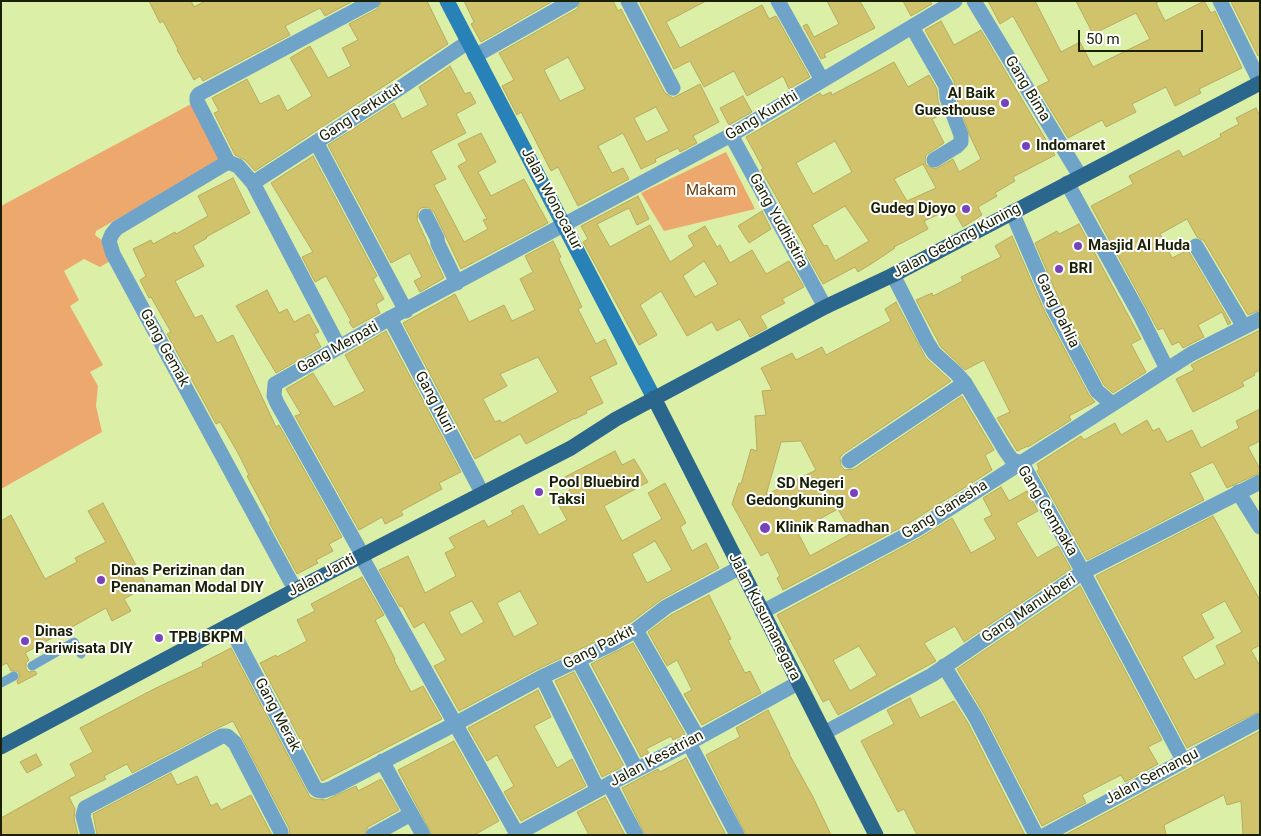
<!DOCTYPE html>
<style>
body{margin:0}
#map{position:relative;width:1261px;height:836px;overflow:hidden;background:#dcefa7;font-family:Roboto,sans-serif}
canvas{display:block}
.frame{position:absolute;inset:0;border:2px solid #192004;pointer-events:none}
.scale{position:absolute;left:1078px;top:30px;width:125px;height:22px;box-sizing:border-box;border:2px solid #192004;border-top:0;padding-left:6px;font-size:15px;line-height:18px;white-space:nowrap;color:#192004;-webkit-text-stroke:4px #fff;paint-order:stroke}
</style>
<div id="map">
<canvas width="1261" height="836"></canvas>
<div class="frame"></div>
<div class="scale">50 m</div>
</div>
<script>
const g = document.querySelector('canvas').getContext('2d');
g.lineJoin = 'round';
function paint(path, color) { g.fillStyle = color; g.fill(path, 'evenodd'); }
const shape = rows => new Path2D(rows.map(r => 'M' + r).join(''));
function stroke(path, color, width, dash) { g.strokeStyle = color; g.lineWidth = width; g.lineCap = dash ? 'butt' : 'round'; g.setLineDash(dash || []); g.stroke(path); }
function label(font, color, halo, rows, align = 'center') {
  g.font = font + ' Roboto,sans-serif'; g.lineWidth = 4; g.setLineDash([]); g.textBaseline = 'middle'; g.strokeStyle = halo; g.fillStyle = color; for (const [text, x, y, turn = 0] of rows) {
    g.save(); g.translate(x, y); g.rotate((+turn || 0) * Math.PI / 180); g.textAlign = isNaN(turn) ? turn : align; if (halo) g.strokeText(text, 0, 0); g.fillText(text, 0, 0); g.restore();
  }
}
paint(shape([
 [193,103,220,161,96,231,95,235,103,241,110,261,100,267,84,259,64,271,79,300,70,306,103,365,90,372,98,386,96,406,102,432,1,489,1,206],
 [726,152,755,209,664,231,641,193]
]), '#eca86d');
const building = shape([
 [149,1,191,1,194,7,205,1,353,1,325,16,320,8,285,26,290,35,203,81,200,76,194,80,177,50,178,49,163,21,160,23,149,1],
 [382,1,427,1,448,44,255,171,245,160,235,155,214,113,219,111,212,98,247,79,260,104,279,95,287,111,312,96,290,58,310,46,328,78,351,66,342,48,358,40,349,24,377,9,382,1],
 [464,1,553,1,481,42,471,24,474,22,464,1],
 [581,1,613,1,618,11,621,9,665,93,673,98,700,84,719,122,693,136,697,143,680,152,678,148,655,159,656,162,641,169,623,133,598,146,612,173,623,168,629,179,578,206,558,167,551,171,521,112,517,115,502,86,514,80,499,53,577,9,581,1],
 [568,57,585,89,560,101,544,70,568,57],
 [656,107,669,131,646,142,634,118,656,107],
 [639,1,706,1,666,22,680,48,762,5,769,19,776,16,810,77,789,89,783,76,747,96,734,71,704,87,690,61,674,69,639,1],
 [827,1,860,1,875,28,824,54,826,57,821,59,803,26,807,24,814,37,839,24,827,1],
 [903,1,930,1,932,4,911,16,903,1],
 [988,1,1035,1,1061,52,1080,42,1093,67,1150,39,1136,13,1093,34,1076,1,1160,1,1156,3,1165,21,1204,1,1211,13,1215,11,1242,68,1199,89,1201,93,1175,106,1166,87,1132,104,1136,112,1106,127,1102,120,1068,138,1037,87,1049,81,1013,16,1000,24,988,1],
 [1233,1,1260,1,1260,55,1258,56,1231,2,1233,1],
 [941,21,954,45,981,30,1055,155,1013,177,1015,181,995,193,997,196,978,207,982,215,963,227,952,208,924,221,928,229,894,247,895,248,871,264,858,272,855,267,823,284,805,252,807,251,761,170,763,168,746,137,798,107,798,106,820,93,822,96,831,92,832,95,894,62,908,87,929,75,937,89,938,101,943,114,932,119,944,143,926,155,925,160,926,165,935,169,953,159,959,172,981,159,970,136,956,96,954,81,925,30,941,21],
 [835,141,852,172,813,194,796,163,835,141],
 [923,164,936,188,907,201,894,179,923,164],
 [845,206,869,241,835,261,827,245,824,246,812,225,845,206],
 [450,66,465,94,470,92,476,103,456,114,466,133,431,151,446,179,434,185,464,242,488,229,483,220,487,219,458,166,467,161,458,144,481,133,496,162,478,172,491,196,524,179,548,223,461,269,434,212,427,207,421,208,418,211,417,220,444,278,420,292,414,281,422,277,410,253,391,263,328,145,394,103,402,119,428,105,419,87,450,66],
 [743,96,752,112,729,125,720,108,743,96],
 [1256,108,1260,116,1260,310,1248,315,1204,241,1197,237,1187,219,1160,234,1172,258,1188,250,1231,323,1228,325,1222,312,1198,325,1204,337,1183,348,1179,342,1172,345,1163,328,1158,330,1091,206,1133,184,1129,176,1179,150,1183,157,1221,137,1220,134,1239,124,1236,118,1256,108],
 [313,156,377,276,373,279,384,299,376,304,380,313,353,328,349,322,351,321,326,276,315,282,302,257,313,252,271,183,313,156],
 [233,178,250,213,206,237,207,238,193,246,204,266,175,281,195,318,202,315,217,343,233,335,276,427,279,425,342,537,329,544,333,551,316,560,318,563,297,574,269,522,271,521,247,476,249,475,238,453,220,422,216,424,167,334,171,332,151,297,149,298,140,280,146,276,133,249,151,240,153,244,175,232,176,234,208,216,198,196,233,178],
 [638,196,649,219,637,225,629,208,597,224,610,247,650,225,670,262,694,246,688,236,705,226,717,247,720,245,730,263,752,250,766,274,789,261,804,287,782,299,785,303,760,316,767,328,750,337,740,319,717,331,712,322,687,336,661,291,640,305,657,335,639,345,583,242,588,239,581,226,638,196],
 [704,261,718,284,695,297,683,276,704,261],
 [762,211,771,229,749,243,738,226,762,211],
 [1079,224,1141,339,1131,344,1146,372,1113,393,1104,385,1061,304,1035,243,1057,231,1059,234,1079,224],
 [1012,236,1045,312,1089,395,1095,402,1069,416,1071,420,1028,447,1028,446,1017,451,997,418,1010,412,984,360,965,370,941,347,916,300,932,293,933,296,963,281,961,277,1001,257,995,246,1012,236],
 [553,241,561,257,559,259,582,307,578,309,596,344,605,339,617,364,590,377,603,403,586,411,587,413,575,419,575,418,526,444,520,434,475,459,403,323,455,294,469,322,504,305,512,321,535,310,520,279,533,272,525,256,553,241],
 [538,357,558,392,502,423,500,420,495,422,483,399,507,386,500,374,538,357],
 [267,290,279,313,287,309,294,322,309,314,319,332,314,334,321,347,276,373,236,306,267,290],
 [896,302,926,358,951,381,844,453,840,457,841,466,845,470,854,469,962,396,994,450,985,455,992,470,911,522,783,590,777,578,780,576,768,552,761,556,732,504,739,483,741,484,751,449,757,451,755,416,766,415,762,391,772,390,761,368,792,353,796,360,822,347,826,355,891,321,885,309,896,302],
 [801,441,816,470,766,495,781,442,801,441],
 [838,509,852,533,810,556,797,531,838,509],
 [1260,330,1260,370,1254,373,1255,375,1242,382,1244,386,1193,412,1176,379,1194,370,1191,365,1196,362,1260,330],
 [386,331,461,472,439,483,442,489,401,511,403,515,385,524,382,517,359,530,295,416,301,414,286,389,313,373,334,407,365,391,345,355,386,331],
 [1260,409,1260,441,1248,447,1260,469,1260,473,1227,488,1213,462,1190,473,1204,500,1087,560,1037,471,1039,469,1037,464,1081,436,1084,440,1115,423,1121,435,1147,420,1153,431,1159,428,1167,442,1192,430,1201,448,1239,428,1236,421,1260,409],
 [615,451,622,465,634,459,648,482,604,506,622,541,662,519,648,493,665,483,686,523,680,527,692,551,706,543,719,568,662,599,631,622,608,636,538,669,459,711,434,666,446,660,424,622,414,628,402,606,400,607,379,570,408,556,425,593,456,576,445,553,455,548,449,538,484,520,488,527,513,514,511,511,523,505,539,535,567,520,555,498,570,490,563,478,615,451],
 [655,541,672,570,647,583,632,554,655,541],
 [520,591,538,624,514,637,497,603,520,591],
 [472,601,484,622,461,635,449,612,472,601],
 [1001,487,1009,501,1027,491,1038,511,1016,523,1037,558,1058,546,1071,569,964,642,955,626,924,643,936,661,838,715,829,699,823,702,777,615,920,538,952,518,971,553,996,539,984,519,992,515,983,498,1001,487],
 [859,646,877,675,850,691,833,660,859,646],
 [103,503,147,586,124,599,131,611,112,621,106,608,25,653,29,660,26,663,26,669,29,672,35,671,37,674,18,684,17,681,20,676,18,671,11,671,7,663,1,666,1,521,11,515,45,579,77,562,75,558,106,542,88,511,103,503],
 [1213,516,1260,600,1260,645,1251,650,1260,666,1260,711,1187,748,1096,576,1213,516],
 [1225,601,1242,632,1216,646,1225,664,1195,680,1182,657,1214,638,1201,614,1225,601],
 [362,577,384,615,375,620,395,659,394,660,411,692,423,686,442,719,322,781,260,663,276,655,277,657,307,641,297,620,315,611,311,604,362,577],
 [1080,586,1162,740,1148,747,1158,764,1125,782,1121,775,1082,795,1086,803,1042,826,984,714,957,669,1080,586],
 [709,595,731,639,728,640,745,673,750,671,761,693,702,725,684,694,692,690,677,660,667,666,648,632,671,615,709,595],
 [633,643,685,734,673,740,671,736,646,749,649,753,641,757,591,664,633,643],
 [231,648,310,797,315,799,326,800,356,786,358,791,381,779,399,810,368,827,364,835,290,835,289,828,233,721,218,728,132,773,127,764,104,776,106,779,69,797,75,809,74,818,78,835,1,835,1,818,76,776,70,764,93,752,80,728,154,689,203,666,202,663,231,648],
 [574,672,624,766,602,777,555,681,574,672],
 [538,690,551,717,534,726,557,768,572,759,586,786,521,821,504,792,514,786,497,755,487,761,468,728,538,690],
 [910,698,920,718,954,701,968,723,1025,835,917,835,904,809,898,812,861,741,894,724,887,710,910,698],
 [768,710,790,754,789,754,813,797,831,835,746,835,706,755,740,737,736,728,768,710],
 [1260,731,1260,835,1243,835,1241,801,1227,805,1224,795,1164,825,1166,835,1065,835,1260,731],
 [454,741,499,821,474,835,432,835,398,770,454,741],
 [36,754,42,765,27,773,20,762,36,754],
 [686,758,726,835,645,835,622,788,658,769,660,772,686,758],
 [171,773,177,785,197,776,211,806,217,803,221,810,251,795,272,835,97,835,93,814,171,773],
 [605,797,625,835,589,835,577,812,605,797]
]);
paint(building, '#d1c36b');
stroke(building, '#b6ab61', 1);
stroke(shape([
 [32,666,74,642,81,654],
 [1,683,14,676]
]), '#70a3c8', 9);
stroke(shape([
 [628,1,673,88],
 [778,1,822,80],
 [974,1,1080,176],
 [1220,1,1260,82],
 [912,27,946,86,947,98,961,135,961,142,957,146,934,160],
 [475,56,572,1],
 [731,135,825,307],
 [316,142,406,311],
 [228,162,117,228,112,234,109,241,113,254,134,293,291,582],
 [253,183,400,88,468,42],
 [1067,183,1140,315,1167,369],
 [1012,212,1053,308,1097,391,1112,404],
 [426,216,437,238,438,244,457,283],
 [1196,246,1244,327],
 [893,275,927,342,934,353,956,373,965,383,1005,450,1012,460,1022,463,1083,572,1183,760],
 [390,318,478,485],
 [339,347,253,183,238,166,228,162,197,101,197,97,199,94,373,1],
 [849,461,965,383],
 [1238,492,1260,527],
 [358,547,277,403,274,396,275,384,390,318,731,135,955,1],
 [361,556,517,834],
 [762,612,916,530,1191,354,1260,319],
 [229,625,315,788,317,790,323,791,332,788,455,724,542,677,612,644,636,630,666,607,739,568],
 [636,630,698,738],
 [578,660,637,770],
 [944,666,976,718,1036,835],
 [542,677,598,790],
 [824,733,932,675,1083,572,1260,482],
 [689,743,737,835],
 [382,761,423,835],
 [609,784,636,835],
 [88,835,83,816,85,808,222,736,227,736,235,743,281,832],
 [373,835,411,814],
 [515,835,609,784,689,743,798,683],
 [1045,835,1260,720]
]), '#70a3c8', 15);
stroke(shape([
 [447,1,654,398]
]), '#2881b7', 15);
stroke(shape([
 [654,398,876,835],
 [1,747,295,590,571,448,616,419,825,307,893,275,1260,83]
]), '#2b668d', 15);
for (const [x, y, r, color] of [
 [1005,103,5,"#7843ba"],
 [1026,146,5,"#7843ba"],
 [966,209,5,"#7843ba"],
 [1078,246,5,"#7843ba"],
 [1059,269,5,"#7843ba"],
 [539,492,5,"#7843ba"],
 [854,493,5,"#7843ba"],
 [765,528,6,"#7843ba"],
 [101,580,5,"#7843ba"],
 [159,638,5,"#7843ba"],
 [25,641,5,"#7843ba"]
]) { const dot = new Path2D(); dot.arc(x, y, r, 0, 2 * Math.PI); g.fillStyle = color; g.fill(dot); stroke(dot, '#fff', 2); }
label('15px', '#192004', '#fff', [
 ["Gang Bima",1027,89,59],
 ["Gang Perkutut",361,113,-33],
 ["Gang Kunthi",762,116,-31],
 ["Jalan Wonocatur",551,199,62],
 ["Gang Yudhistira",778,221,61],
 ["Jalan Gedong Kuning",957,241,-28],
 ["Gang Dahlia",1057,311,64],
 ["Gang Gemak",164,348,61],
 ["Gang Merpati",338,348,-29],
 ["Gang Nuri",434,402,62],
 ["Gang Ganesha",945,510,-32],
 ["Gang Cempaka",1047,511,59],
 ["Jalan Janti",322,576,-28],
 ["Gang Manukberi",1029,609,-34],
 ["Jalan Kusumanegara",764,617,63],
 ["Gang Parkit",599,648,-27],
 ["Gang Merak",277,715,62],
 ["Jalan Kesatrian",657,759,-28],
 ["Jalan Semangu",1152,777,-28]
]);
label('bold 15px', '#192004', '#fff', [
 ["Al Baik",995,94,"right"],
 ["Guesthouse",995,111,"right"],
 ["Indomaret",1036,146],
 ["Gudeg Djoyo",956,209,"right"],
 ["Masjid Al Huda",1088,246],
 ["BRI",1069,269],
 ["Pool Bluebird",549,483],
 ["Taksi",549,500],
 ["SD Negeri",844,484,"right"],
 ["Gedongkuning",844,501,"right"],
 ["Klinik Ramadhan",776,528],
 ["Dinas Perizinan dan",111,571],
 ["Penanaman Modal DIY",111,588],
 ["Dinas",35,632],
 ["Pariwisata DIY",35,649],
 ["TPB BKPM",169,638]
], 'left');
label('15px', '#6a3d10', '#fff', [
 ["Makam",711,191]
]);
</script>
